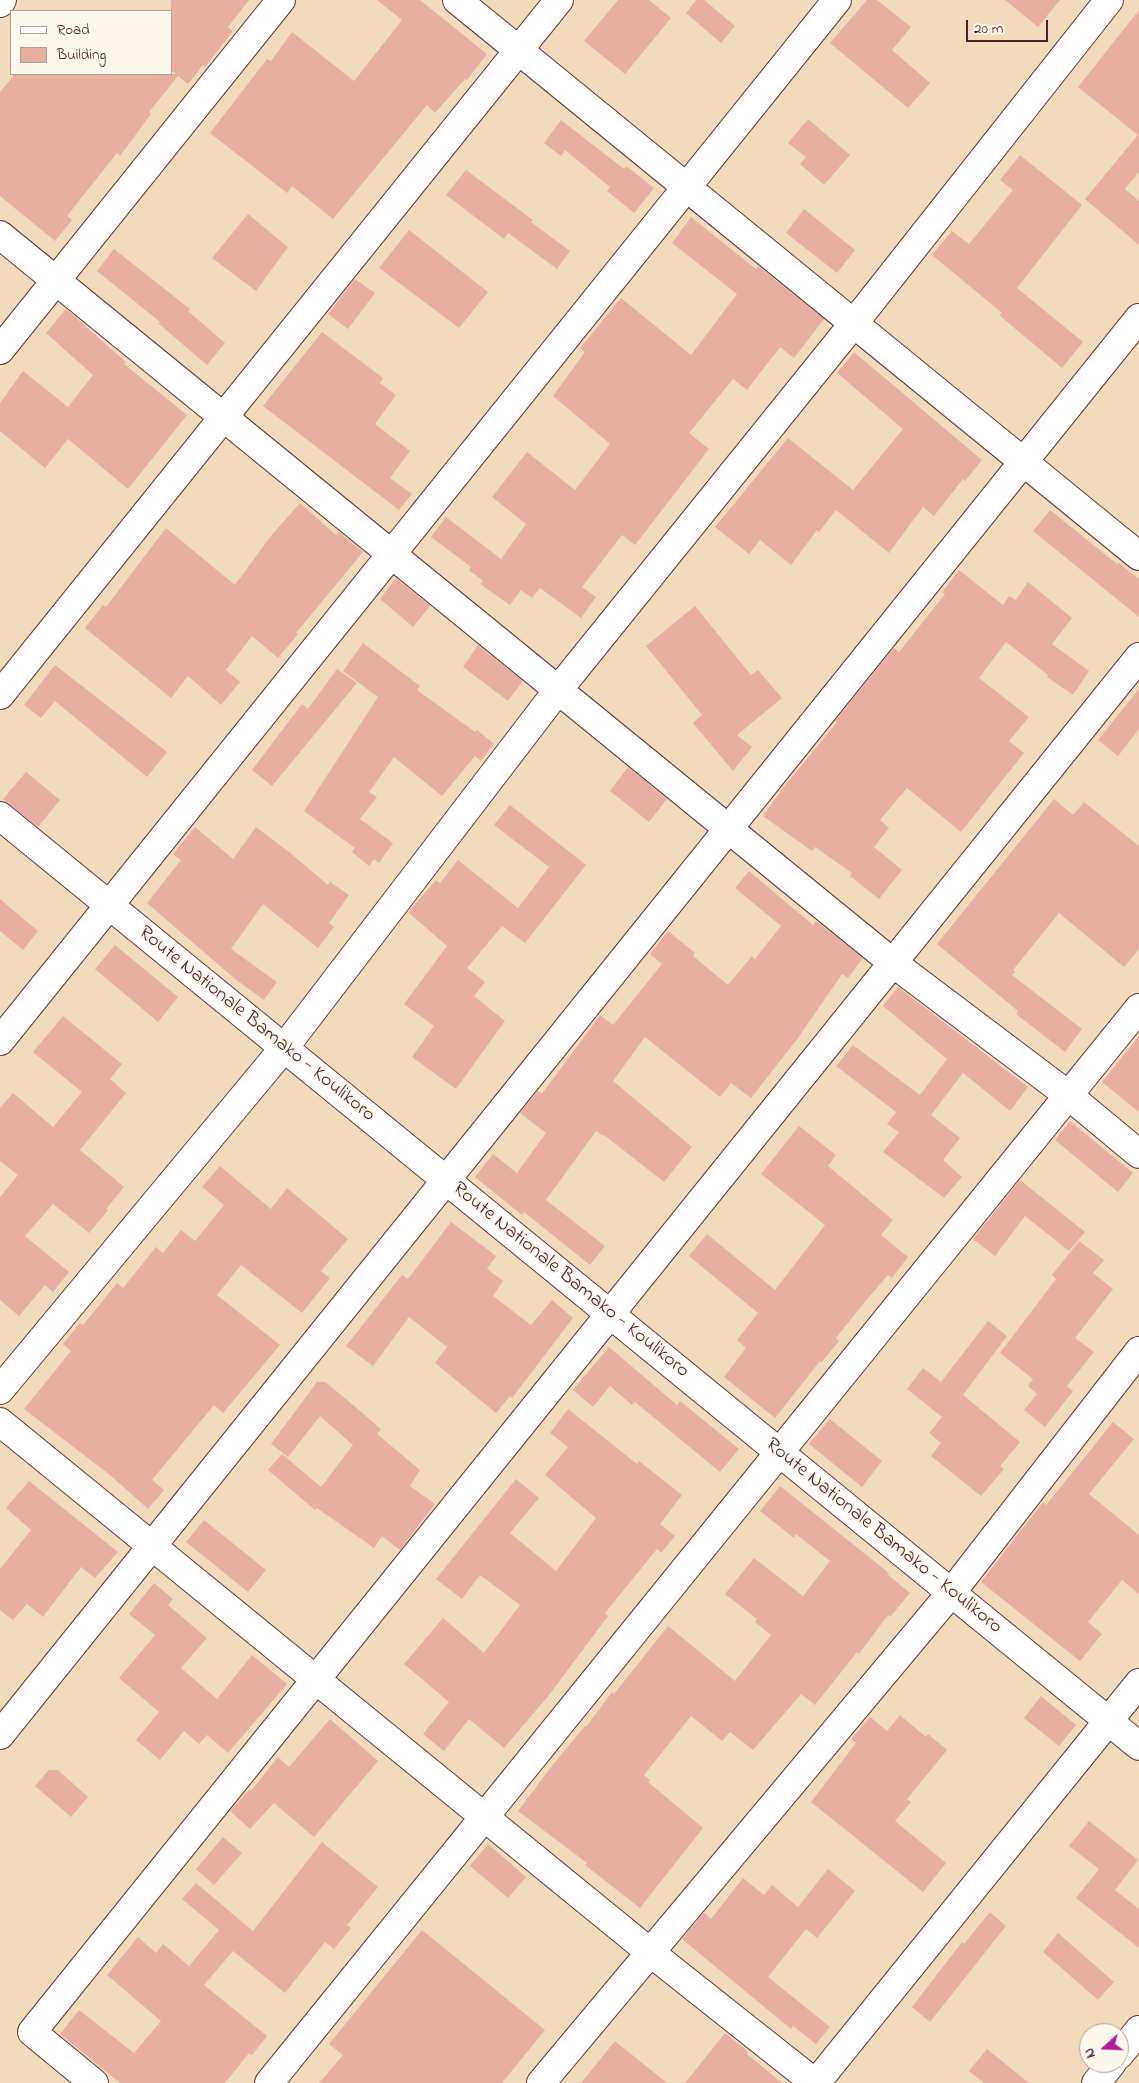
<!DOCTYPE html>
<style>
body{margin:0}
#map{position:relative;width:1139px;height:2083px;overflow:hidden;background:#f0dcbb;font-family:"Indie Flower",sans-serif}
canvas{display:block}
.legend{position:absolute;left:10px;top:10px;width:162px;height:65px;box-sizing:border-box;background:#fbf7ec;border:1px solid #b4a19f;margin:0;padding:6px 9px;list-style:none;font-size:15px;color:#4a1f2b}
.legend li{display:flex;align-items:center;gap:10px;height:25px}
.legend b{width:25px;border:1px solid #b4a19f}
.north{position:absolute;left:1079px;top:2023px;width:50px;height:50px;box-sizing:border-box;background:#fbf7ec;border:1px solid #b4a19f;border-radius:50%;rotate:250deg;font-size:14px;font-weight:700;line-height:20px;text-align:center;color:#4a1f2b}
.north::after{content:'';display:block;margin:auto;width:18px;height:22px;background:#b5179e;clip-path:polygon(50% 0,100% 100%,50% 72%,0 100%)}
.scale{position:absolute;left:966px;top:20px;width:82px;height:22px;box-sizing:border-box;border:2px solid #4a1f2b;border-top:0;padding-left:6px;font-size:15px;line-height:18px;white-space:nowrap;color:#4a1f2b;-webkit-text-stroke:4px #fbf7ec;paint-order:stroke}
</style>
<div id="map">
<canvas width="1139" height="2083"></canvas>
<ul class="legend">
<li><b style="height:6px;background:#fff"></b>Road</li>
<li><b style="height:14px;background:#e8aea2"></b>Building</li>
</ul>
<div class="north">N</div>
<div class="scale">20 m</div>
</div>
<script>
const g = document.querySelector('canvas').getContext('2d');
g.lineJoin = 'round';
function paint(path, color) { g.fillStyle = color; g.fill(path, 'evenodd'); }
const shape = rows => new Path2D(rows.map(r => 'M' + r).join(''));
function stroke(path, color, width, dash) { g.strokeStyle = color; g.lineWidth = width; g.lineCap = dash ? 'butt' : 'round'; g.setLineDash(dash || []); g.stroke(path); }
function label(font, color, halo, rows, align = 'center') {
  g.font = font + ' "Indie Flower",sans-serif'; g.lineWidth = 4; g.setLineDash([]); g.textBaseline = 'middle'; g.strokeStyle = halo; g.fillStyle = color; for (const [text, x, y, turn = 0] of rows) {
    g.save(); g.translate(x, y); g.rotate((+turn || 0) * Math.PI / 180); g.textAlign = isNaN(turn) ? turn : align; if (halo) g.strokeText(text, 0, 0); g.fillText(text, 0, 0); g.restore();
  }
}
paint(shape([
 [171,0,249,0,228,27,233,31,205,67,203,65,188,84,178,76,149,112,151,114,120,156,117,153,67,216,72,220,55,241,0,196,0,92,15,74,176,74,171,70],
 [377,0,420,0,487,54,467,80,465,79,435,113,427,105,333,219,292,186,287,193,210,133,267,59,271,61,292,32,354,81,402,20],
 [618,0,649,0,671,18,625,74,584,41],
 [696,0,704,0,735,26,721,43,686,13],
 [867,0,877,0,911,27,892,50,930,83,908,108,830,43],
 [1005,0,1060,0,1038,27],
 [1139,10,1139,172,1125,189,1139,201,1139,245,1085,199,1138,135,1078,87],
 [808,119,850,155,824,185,800,164,806,157,788,143],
 [561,120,624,169,626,166,654,188,634,213,607,191,610,187,565,150,561,156,544,143],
 [1020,155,1082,205,1017,288,1083,342,1062,368,999,315,1002,313,932,255,952,231,969,244,1013,190,1000,180],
 [466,170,533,220,531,222,570,251,557,269,508,233,504,239,446,195],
 [804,209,855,250,837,273,786,233],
 [248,214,288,247,256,291,212,258],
 [691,217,756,269,758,266,824,319,794,358,780,347,747,390,733,379,689,433,709,449,635,545,622,535,582,587,596,597,581,618,540,588,532,598,521,590,510,605,480,584,483,581,469,570,471,567,431,537,446,517,501,559,526,524,492,497,527,452,575,490,610,444,553,396,585,352,580,348,621,298,691,355,737,294,672,243],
 [409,230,488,292,459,328,379,268],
 [114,249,190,309,188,311,225,343,207,365,159,324,160,322,97,271],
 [355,279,375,293,348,329,328,314],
 [66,309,126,362,124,364,187,415,128,489,68,439,45,468,0,431,0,403,23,371,68,407,93,375,46,333],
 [322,332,383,378,380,383,396,395,375,424,410,451,390,478,412,494,399,510,263,406],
 [854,352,982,460,965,481,963,479,934,516,923,507,889,553,836,510,819,532,817,530,791,565,760,540,749,554,715,527,788,438,853,490,903,429,837,373],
 [300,503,336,535,339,532,363,552,296,633,298,634,278,658,252,636,226,670,240,682,221,705,188,676,171,698,85,628,103,605,106,607,166,528,235,585,270,537],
 [1050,510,1117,564,1119,563,1139,579,1139,617,1033,531],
 [959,570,1003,605,1009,596,1016,600,1028,582,1072,618,1052,644,1089,671,1073,695,1047,677,1048,675,1006,642,979,678,1029,717,1009,741,1024,753,961,832,907,788,880,820,889,828,874,847,902,870,879,899,850,876,852,873,815,847,812,851,763,816,783,788,837,722,835,721,894,648,899,652,945,594,942,592],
 [396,578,430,606,413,627,380,599],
 [695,606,751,675,758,670,782,698,737,735,752,747,733,771,693,723,702,715,646,646],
 [363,643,420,686,417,690,475,732,477,730,494,744,481,761,475,756,442,796,394,757,369,792,377,797,360,819,393,843,379,863,374,859,369,866,352,852,355,848,304,811,378,697,343,671],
 [478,645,523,681,508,701,463,667],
 [55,665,167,752,147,777,55,701,41,718,24,705],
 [337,669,357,683,272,786,252,770,302,704,308,709],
 [1139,689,1139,729,1118,756,1098,740],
 [628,767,667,799,649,822,610,791],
 [26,772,60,800,38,827,3,799],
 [1054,799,1073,815,1084,802,1139,846,1139,949,1124,967,1059,913,1013,970,1015,972,1012,975,1082,1029,1065,1052,1016,1014,1018,1011,937,944],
 [510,805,586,865,525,943,502,926,467,968,485,982,474,996,505,1021,456,1089,412,1057,434,1026,404,1004,447,946,408,912,436,880,440,883,458,860,518,908,549,867,494,825],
 [195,827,233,859,256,827,289,852,328,885,330,882,349,895,329,923,334,927,318,948,263,904,231,949,277,982,264,1000,235,979,147,903,181,860,173,854],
 [749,871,813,925,816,921,863,958,848,978,842,974,798,1038,751,1098,731,1083,720,1097,645,1037,613,1081,692,1147,664,1182,604,1135,603,1136,596,1131,546,1200,605,1246,590,1265,524,1212,522,1215,475,1177,493,1154,517,1173,546,1133,520,1113,538,1091,542,1094,600,1015,613,1025,662,964,650,954,668,931,695,953,693,956,728,985,752,956,755,959,781,926,735,888],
 [0,899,38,931,23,950,0,931],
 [115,945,178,997,158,1022,95,969],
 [898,987,1028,1087,1010,1111,963,1073,931,1115,960,1138,943,1160,962,1177,944,1198,883,1152,899,1132,887,1124,896,1112,836,1066,853,1045,920,1095,947,1059,883,1006],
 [63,1016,122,1064,110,1079,126,1093,80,1150,124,1187,106,1209,108,1210,89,1233,53,1204,25,1236,69,1272,53,1292,45,1285,19,1316,0,1300,0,1197,18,1175,0,1161,0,1108,13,1093,53,1127,82,1092,33,1052],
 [1139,1036,1139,1112,1102,1082],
 [1070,1121,1133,1173,1118,1192,1055,1140],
 [799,1126,836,1155,828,1166,893,1220,881,1235,908,1257,892,1278,888,1275,863,1304,836,1338,839,1341,821,1363,820,1361,775,1418,724,1377,746,1348,737,1340,758,1313,689,1256,707,1234,775,1290,825,1225,761,1174],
 [220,1166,271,1209,287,1188,348,1239,321,1271,330,1278,302,1313,241,1265,217,1295,280,1345,223,1413,214,1405,152,1480,164,1490,148,1509,110,1475,24,1409,71,1351,63,1344,80,1323,83,1325,117,1283,123,1288,156,1247,163,1253,181,1230,195,1241,224,1205,202,1187],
 [1020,1180,1085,1232,1069,1251,1025,1216,995,1256,973,1239],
 [451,1222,496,1256,487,1269,503,1281,493,1296,531,1325,552,1300,573,1318,512,1398,510,1396,496,1413,435,1363,447,1347,409,1317,373,1366,346,1346,402,1275,408,1279],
 [1079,1241,1104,1260,1093,1273,1113,1289,1075,1338,1094,1352,1067,1386,1073,1391,1045,1427,1024,1410,1037,1394,1028,1386,1033,1379,1000,1353,1056,1279,1052,1275],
 [988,1321,1007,1336,963,1395,1020,1442,1000,1466,1004,1469,981,1496,931,1456,941,1443,929,1433,942,1417,907,1389,923,1368,941,1382],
 [609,1347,677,1405,680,1401,739,1449,720,1472,635,1402,632,1405,610,1386,593,1407,573,1390],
 [317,1382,325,1382,346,1399,381,1429,377,1434,420,1470,410,1486,435,1504,400,1550,382,1536,374,1548,317,1508,315,1510,268,1470,282,1454,321,1487,353,1445,320,1416,288,1457,271,1444],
 [568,1409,637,1464,639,1461,682,1495,660,1524,675,1536,661,1553,657,1549,605,1613,608,1616,549,1695,504,1748,469,1719,444,1751,423,1734,449,1702,404,1664,443,1618,484,1653,520,1605,480,1575,462,1599,436,1579,516,1479,539,1498,510,1533,556,1571,596,1518,545,1475,568,1447,550,1433],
 [830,1419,882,1461,862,1487,809,1444],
 [1113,1422,1134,1439,1089,1494,1139,1535,1139,1594,1122,1580,1088,1622,1102,1634,1080,1661,981,1582,1043,1502,1046,1505],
 [29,1481,118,1552,95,1578,81,1567,43,1617,27,1604,13,1620,0,1610,0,1569,31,1530,6,1508],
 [780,1486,889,1573,887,1574,910,1593,890,1617,888,1615,859,1654,857,1652,815,1705,801,1694,753,1750,730,1732,722,1741,691,1716,644,1775,650,1780,648,1782,703,1828,640,1908,585,1865,587,1863,518,1811,551,1767,585,1726,586,1727,612,1692,614,1694,668,1626,735,1681,771,1635,755,1622,757,1619,725,1594,754,1558,803,1596,830,1561,796,1534,794,1538,760,1511],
 [204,1520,266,1570,248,1592,186,1542],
 [154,1583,173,1599,168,1605,207,1638,181,1668,217,1699,252,1655,287,1684,228,1753,207,1735,199,1744,184,1731,160,1760,136,1740,159,1712,119,1678,155,1635,129,1614],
 [1041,1696,1076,1725,1059,1746,1024,1718],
 [900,1715,926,1737,928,1734,947,1750,907,1799,911,1802,895,1821,946,1863,923,1892,811,1802,856,1743,851,1739,870,1717,887,1731],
 [330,1719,378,1761,314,1837,274,1803,250,1829,230,1811,249,1790,251,1791,278,1757,289,1767],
 [49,1770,58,1770,88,1797,71,1817,35,1786],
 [1089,1821,1138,1860,1115,1890,1139,1909,1139,1948,1076,1898,1099,1869,1069,1846],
 [223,1837,242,1853,214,1885,196,1869],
 [322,1842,378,1887,347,1925,351,1928,334,1949,325,1942,285,1993,233,1951,204,1985,267,2036,252,2055,249,2053,225,2083,120,2083,60,2034,79,2010,134,2053,161,2021,107,1975,138,1937,156,1953,163,1944,189,1966,219,1930,182,1899,196,1883,253,1931],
 [488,1844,526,1877,508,1898,470,1866],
 [828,1869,855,1891,817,1938,806,1929,768,1977,830,2027,816,2044,793,2026,791,2029,682,1939,704,1913,711,1919,743,1878,764,1895,772,1885,798,1907],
 [990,1912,1006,1926,930,2022,912,2007,962,1942,964,1944],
 [422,1930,545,2030,502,2083,319,2083,343,2055,329,2044],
 [1058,1933,1114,1982,1098,2000,1043,1952],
 [725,2033,748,2052,747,2054,782,2083,685,2083],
 [615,2041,667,2083,581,2083],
 [987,2049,1029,2083,984,2083,969,2071]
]), '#e8aea2');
const minor = shape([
 [457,0,1139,556],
 [0,3,2,0],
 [0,235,893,963,1068,1095,1139,1154],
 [0,350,281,0],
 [0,695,559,0],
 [0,816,1139,1746],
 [0,1041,837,0],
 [0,1390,284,1048,558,690,854,323,1109,0],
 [0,1422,651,1953,815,2083],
 [0,1735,1139,318],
 [1119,2055,1139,2030],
 [94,2083,32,2032,1139,657],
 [269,2083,1139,1008],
 [541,2083,951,1593,1139,1351],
 [816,2083,1139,1683],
 [1096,2083,1112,2063]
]);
stroke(minor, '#633b41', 30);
stroke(minor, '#fff', 28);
label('20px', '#4a1f2b', '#fbf7ec', [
 ["Route Nationale Bamako - Koulikoro",256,1025,39],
 ["Route Nationale Bamako - Koulikoro",570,1281,39],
 ["Route Nationale Bamako - Koulikoro",883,1537,39]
]);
</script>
